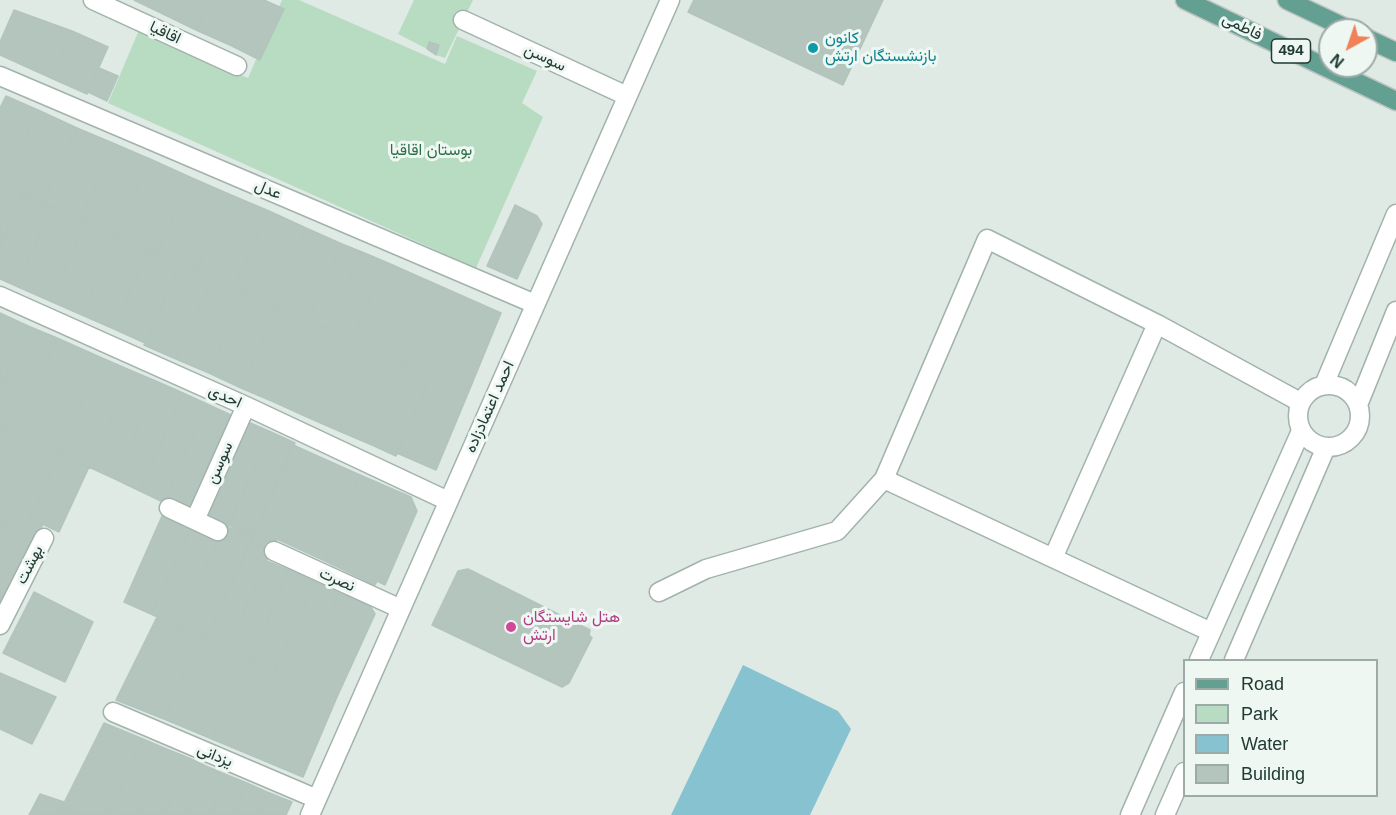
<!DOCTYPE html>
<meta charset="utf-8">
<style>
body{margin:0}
#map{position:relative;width:1396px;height:815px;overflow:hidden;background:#dfeae5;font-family:Arial,sans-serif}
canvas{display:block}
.legend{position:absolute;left:1183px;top:659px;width:195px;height:138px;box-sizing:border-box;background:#eff7f3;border:2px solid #9caba7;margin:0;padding:8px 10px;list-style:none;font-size:18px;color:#203a34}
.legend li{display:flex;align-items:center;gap:12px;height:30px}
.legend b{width:30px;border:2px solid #9caba7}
.north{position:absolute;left:1318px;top:18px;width:60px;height:60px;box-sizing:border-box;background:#eff7f3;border:2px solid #9caba7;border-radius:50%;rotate:220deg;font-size:16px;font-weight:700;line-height:24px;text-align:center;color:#203a34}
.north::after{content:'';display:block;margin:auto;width:21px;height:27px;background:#f18156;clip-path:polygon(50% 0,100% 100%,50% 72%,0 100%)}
</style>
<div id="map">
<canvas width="1396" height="815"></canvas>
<ul class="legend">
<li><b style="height:8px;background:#64a092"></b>Road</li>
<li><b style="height:16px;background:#b8dcc2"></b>Park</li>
<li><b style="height:16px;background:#87c2d0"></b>Water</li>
<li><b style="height:16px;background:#b4c5be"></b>Building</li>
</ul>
<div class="north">N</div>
</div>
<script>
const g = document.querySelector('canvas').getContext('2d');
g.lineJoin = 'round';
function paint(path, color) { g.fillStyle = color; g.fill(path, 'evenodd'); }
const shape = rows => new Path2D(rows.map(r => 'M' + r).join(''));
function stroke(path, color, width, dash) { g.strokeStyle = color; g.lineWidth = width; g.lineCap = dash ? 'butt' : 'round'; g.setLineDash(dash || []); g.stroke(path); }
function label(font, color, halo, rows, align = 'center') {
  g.font = font + ' Arial,Vazirmatn,sans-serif'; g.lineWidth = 6; g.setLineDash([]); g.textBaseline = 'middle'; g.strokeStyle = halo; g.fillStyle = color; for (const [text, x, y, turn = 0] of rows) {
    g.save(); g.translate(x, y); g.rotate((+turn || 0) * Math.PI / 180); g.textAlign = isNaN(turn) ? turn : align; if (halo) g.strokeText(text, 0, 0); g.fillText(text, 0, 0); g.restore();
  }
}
paint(shape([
 [282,0,299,0,445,64,457,36,537,71,522,103,543,117,476,268,108,103,139,30,248,78],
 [414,0,473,0,445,58,436,55,438,45,429,42,427,49,398,34]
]), '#b8dcc2');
paint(shape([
 [743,665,838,711,851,729,810,815,671,815]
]), '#87c2d0');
const building = shape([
 [134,0,165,0,159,12,134,0],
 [165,0,210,0,196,30,159,12,165,0],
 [210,0,254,0,232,46,196,30,210,0],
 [254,0,264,0,284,9,260,60,232,46,254,0],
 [694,0,883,0,843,85,688,12,694,0],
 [14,10,72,31,51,78,0,55,0,42,14,10],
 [72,31,108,47,87,94,51,78,72,31],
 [429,42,439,45,436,55,427,49,429,42],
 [99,68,118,76,107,101,88,92,99,68],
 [6,96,38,110,4,186,0,184,0,108,6,96],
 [38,110,77,128,42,203,4,186,38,110],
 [77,128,115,144,80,219,42,203,77,128],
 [115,144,150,159,115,235,80,219,115,144],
 [150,159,192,178,157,253,115,235,150,159],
 [192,178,231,195,196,271,157,253,192,178],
 [0,184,24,194,0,247,0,184],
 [24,194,53,207,16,286,0,279,0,247,24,194],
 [231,195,269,211,234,287,196,271,231,195],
 [515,205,537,216,542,224,517,279,487,266,515,205],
 [53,207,86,222,50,301,16,286,53,207],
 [269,211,306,228,271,304,234,287,269,211],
 [86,222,117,236,82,315,50,301,86,222],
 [306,228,342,244,307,320,271,304,306,228],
 [117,236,149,250,114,329,82,315,117,236],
 [342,244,362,252,326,328,307,320,342,244],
 [149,250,180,264,145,343,114,329,149,250],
 [362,252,388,263,352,339,326,328,362,252],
 [388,263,501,313,469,391,352,339,388,263],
 [180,264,213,278,176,359,144,345,180,264],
 [213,278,245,292,209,373,176,359,213,278],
 [245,292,278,307,241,388,209,373,245,292],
 [278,307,310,321,274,402,241,388,278,307],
 [0,313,28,326,0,388,0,313],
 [310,321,344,336,307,417,274,402,310,321],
 [28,326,57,338,14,434,0,428,0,388,28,326],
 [344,336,376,350,339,431,307,417,344,336],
 [57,338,102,358,59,454,14,434,57,338],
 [376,350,408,364,372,445,339,431,376,350],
 [102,358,132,371,89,467,59,454,102,358],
 [408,364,432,375,396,456,372,445,408,364],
 [132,371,158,382,115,479,89,467,132,371],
 [432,375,469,391,436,470,397,453,432,375],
 [158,382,183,393,140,491,115,479,158,382],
 [183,393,207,404,166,497,170,498,167,504,140,491,183,393],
 [207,404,231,415,191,507,166,497,207,404],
 [248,422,271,432,229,525,206,514,248,422],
 [0,428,59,454,30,518,43,524,37,537,0,521,0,428],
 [271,432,295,443,253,537,228,527,271,432],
 [293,445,360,475,325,561,277,539,271,551,250,542,293,445],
 [59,454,89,467,59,532,30,518,59,454],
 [360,475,411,497,417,511,385,585,377,581,375,585,325,561,360,475],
 [163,514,191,527,151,614,124,602,163,514],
 [0,521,37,537,0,611,0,521],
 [225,523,253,537,206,639,178,627,225,523],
 [191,527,218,540,178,627,151,614,191,527],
 [250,542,271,551,227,648,206,639,250,542],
 [267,561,289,570,251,659,227,648,267,561],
 [468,569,590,630,589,635,592,638,569,683,562,687,432,625,458,571,468,569],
 [289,570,315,582,275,670,251,659,289,570],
 [315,582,339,593,299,681,275,670,315,582],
 [34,592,93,622,65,682,3,653,34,592],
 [339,593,370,606,375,614,337,697,299,681,339,593],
 [157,617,201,637,164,719,116,700,157,617],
 [201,637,251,659,212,739,164,719,201,637],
 [251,659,275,670,236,749,212,739,251,659],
 [275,670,299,681,260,759,236,749,275,670],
 [0,673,56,697,32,744,0,729,0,673],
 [299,681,337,697,303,777,260,759,299,681],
 [104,723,143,739,109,815,81,815,62,807,104,723],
 [143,739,164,748,136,815,109,815,143,739],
 [164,748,189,758,164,815,136,815,164,748],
 [189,758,208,767,187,815,164,815,189,758],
 [208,767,227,775,210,815,187,815,208,767],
 [227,775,247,783,233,815,210,815,227,775],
 [247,783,267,792,257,815,233,815,247,783],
 [267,792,292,802,286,815,257,815,267,792],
 [40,794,64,802,58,815,29,815,40,794],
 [62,807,81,815,58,815,62,807]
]);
paint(building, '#b4c5be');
stroke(building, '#b2c4bd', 1.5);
const minor = shape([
 [93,0,237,66],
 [463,20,627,96],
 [0,76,535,304],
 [0,296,246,406,448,501],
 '1298 416a31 31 0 1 1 62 0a31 31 0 1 1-62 0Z',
 [1324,385,1396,214],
 [1358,405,1396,311],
 [884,479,987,239,1157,324],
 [169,508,218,531],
 [195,520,246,406],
 [274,551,401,609],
 [1053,558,1157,324,1300,402],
 [659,592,706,569,837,531,884,479,1211,632],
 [0,625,44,538],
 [1199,660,1301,431],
 [1234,660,1326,447],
 [113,712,317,799],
 [310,815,670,0],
 [1130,815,1184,692],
 [1165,815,1184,772]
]);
const major = shape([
 [1185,0,1396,101],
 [1287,0,1350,30],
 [1366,38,1396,52]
]);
stroke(minor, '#a2b2ac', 21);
stroke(major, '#bcc4c2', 21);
stroke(minor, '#fff', 18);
stroke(major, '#64a092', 18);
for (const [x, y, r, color] of [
 [813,48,6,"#0f9aa8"],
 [511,627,6,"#d1479c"]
]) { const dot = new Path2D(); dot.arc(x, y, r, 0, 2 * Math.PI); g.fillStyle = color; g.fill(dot); stroke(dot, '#eff7f3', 2); }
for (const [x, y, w] of [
 [1291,51,39]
]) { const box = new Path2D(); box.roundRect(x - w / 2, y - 12, w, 24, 4.5); g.fillStyle = '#eff7f3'; g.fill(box); stroke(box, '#203a34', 1.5); }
label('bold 15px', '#203a34', null, [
 ["494",1291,51]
]);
label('16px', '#203a34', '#eff7f3', [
 ["فاطمی",1242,27,26],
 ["اقاقیا",165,33,25],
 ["سوسن",545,58,25],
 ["عدل",268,190,23],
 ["احدی",225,397,24],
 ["احمد اعتمادزاده",490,407,-66],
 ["سوسن",220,463,-66],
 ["بهشت",30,565,-63],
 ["نصرت",337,580,24],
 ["یزدانی",215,756,23]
]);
label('16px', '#0d838f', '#eff7f3', [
 ["کانون",825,39],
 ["بازنشستگان ارتش",825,57]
], 'left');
label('16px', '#2b7048', '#eff7f3', [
 ["بوستان اقاقیا",431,151]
]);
label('16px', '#b23c85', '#eff7f3', [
 ["هتل شایستگان",523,618],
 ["ارتش",523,636]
], 'left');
</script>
